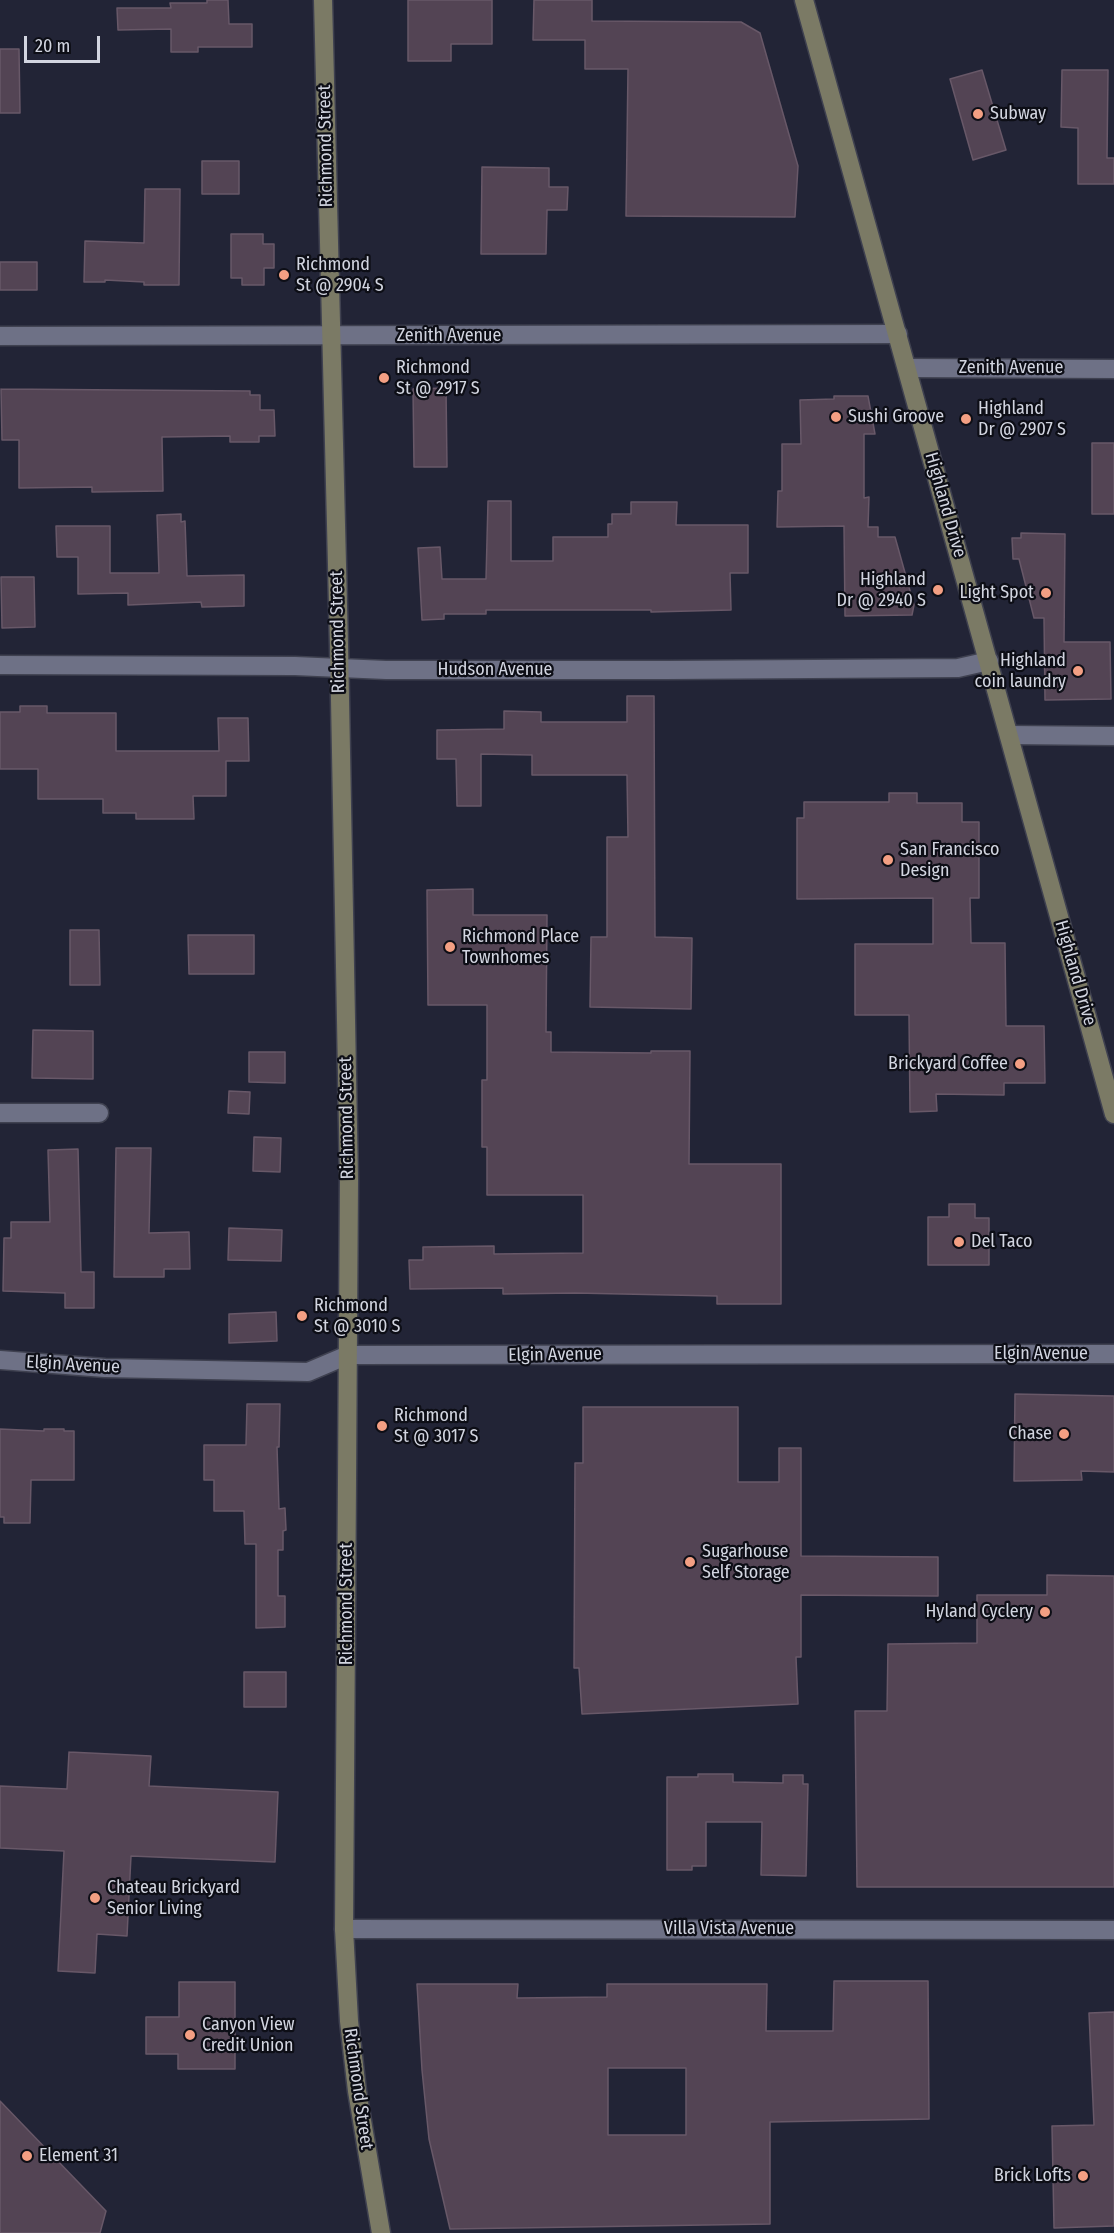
<!DOCTYPE html>
<style>
body{margin:0}
#map{position:relative;width:1114px;height:2233px;overflow:hidden;background:#222436;font-family:"Fira Sans Condensed",sans-serif}
canvas{display:block}
.scale{position:absolute;left:24px;top:36px;width:76px;height:27px;box-sizing:border-box;border:3px solid #d2d5e0;border-top:0;padding-left:8px;font-size:18px;line-height:21px;white-space:nowrap;color:#d2d5e0;-webkit-text-stroke:4px #0d0e16;paint-order:stroke}
</style>
<div id="map">
<canvas width="1114" height="2233"></canvas>
<div class="scale">20 m</div>
</div>
<script>
const g = document.querySelector('canvas').getContext('2d');
g.lineJoin = 'round';
function paint(path, color) { g.fillStyle = color; g.fill(path, 'evenodd'); }
const shape = rows => new Path2D(rows.map(r => 'M' + r).join(''));
function stroke(path, color, width, dash) { g.strokeStyle = color; g.lineWidth = width; g.lineCap = dash ? 'butt' : 'round'; g.setLineDash(dash || []); g.stroke(path); }
function label(font, color, halo, rows, align = 'center') {
  g.font = font + ' "Fira Sans Condensed",sans-serif'; g.lineWidth = 4.5; g.setLineDash([]); g.textBaseline = 'middle'; g.strokeStyle = halo; g.fillStyle = color; for (const [text, x, y, turn = 0] of rows) {
    g.save(); g.translate(x, y); g.rotate((+turn || 0) * Math.PI / 180); g.textAlign = isNaN(turn) ? turn : align; if (halo) g.strokeText(text, 0, 0); g.fillText(text, 0, 0); g.restore();
  }
}
const building = shape([
 [207,0,228,0,229,24,252,24,252,47,198,47,198,52,171,52,171,29,118,30,117,8,171,8,170,3,207,3,207,0],
 [408,0,492,0,492,44,451,44,451,61,408,61,408,0],
 [534,0,592,0,592,21,741,22,760,33,798,166,795,217,626,216,628,69,585,69,585,40,533,40,534,0],
 [0,49,19,49,20,113,0,113,0,49],
 [982,70,1006,150,973,160,950,79,982,70],
 [1062,70,1108,70,1107,158,1114,158,1114,184,1078,184,1078,128,1061,127,1062,70],
 [202,161,239,161,239,194,202,194,202,161],
 [482,167,549,168,549,187,568,187,567,210,547,210,546,254,481,254,482,167],
 [145,189,180,189,179,285,144,285,144,282,105,280,105,282,84,282,85,241,144,243,145,189],
 [231,234,263,234,263,244,274,244,274,268,264,268,264,285,242,285,242,278,231,278,231,234],
 [0,262,37,262,37,290,0,290,0,262],
 [446,388,447,467,414,467,413,389,446,388],
 [1,389,250,391,250,395,260,395,260,410,274,410,275,436,259,436,259,442,230,442,230,436,162,437,163,491,92,492,92,487,19,488,19,440,2,440,1,389],
 [834,396,868,396,875,434,864,434,864,498,869,497,868,527,878,527,878,537,895,537,914,605,912,615,845,616,844,526,777,527,778,491,782,491,782,444,801,444,800,400,834,399,834,396],
 [1092,443,1114,443,1114,514,1092,514,1092,443],
 [488,501,511,501,511,561,553,561,553,537,608,537,608,524,612,524,612,514,631,514,631,502,677,502,676,525,748,525,748,573,730,573,731,610,651,612,651,610,486,610,486,614,444,614,444,619,422,620,418,548,440,547,442,579,486,579,488,501],
 [181,514,181,522,185,521,187,576,244,575,244,606,202,607,201,602,128,605,128,593,78,594,78,557,57,557,56,526,110,526,110,573,159,573,157,515,181,514],
 [1021,533,1065,534,1064,642,1110,642,1111,699,1045,700,1044,618,1034,618,1019,559,1013,559,1012,538,1021,538,1021,533],
 [1,577,34,577,35,627,2,628,1,577],
 [627,696,654,696,655,937,692,938,691,1009,590,1007,591,937,607,937,607,837,628,837,627,775,532,775,532,755,481,754,481,806,457,806,456,759,437,759,437,730,504,729,504,711,541,712,541,722,627,722,627,696],
 [20,706,47,706,47,713,116,713,116,751,219,751,218,718,248,718,249,761,226,761,226,796,193,796,194,819,136,819,136,813,103,813,103,799,38,799,38,769,0,769,0,712,20,712,20,706],
 [889,793,917,793,917,803,962,803,962,822,979,822,979,898,970,898,971,943,1005,943,1006,1026,1044,1026,1045,1083,1004,1083,1004,1095,936,1094,937,1111,910,1112,909,1015,855,1015,855,944,933,944,933,898,797,899,797,818,804,818,804,802,889,802,889,793],
 [473,889,473,915,547,915,546,1032,551,1032,551,1052,651,1053,651,1051,690,1051,689,1164,781,1164,781,1304,717,1304,717,1296,575,1293,503,1294,503,1288,410,1289,409,1260,423,1260,423,1247,494,1246,494,1254,583,1253,583,1195,487,1195,487,1147,482,1147,482,1080,487,1080,487,1005,428,1005,427,890,473,889],
 [70,930,99,930,100,985,70,985,70,930],
 [188,935,254,935,254,974,189,974,188,935],
 [33,1030,93,1031,93,1079,32,1078,33,1030],
 [249,1052,285,1052,285,1083,249,1082,249,1052],
 [229,1091,250,1092,249,1114,228,1113,229,1091],
 [254,1137,281,1138,280,1172,253,1171,254,1137],
 [116,1148,151,1148,149,1233,189,1232,190,1269,164,1269,164,1277,114,1277,116,1148],
 [78,1149,81,1272,94,1272,94,1308,65,1308,65,1293,3,1291,4,1238,11,1238,11,1222,50,1222,48,1150,78,1149],
 [949,1204,975,1204,975,1218,989,1218,989,1265,928,1265,928,1217,949,1217,949,1204],
 [229,1228,282,1230,281,1261,228,1260,229,1228],
 [276,1312,277,1341,229,1343,229,1314,276,1312],
 [1015,1394,1114,1396,1114,1472,1081,1471,1082,1480,1014,1481,1015,1394],
 [247,1404,280,1404,279,1447,277,1447,279,1509,285,1508,286,1530,283,1531,283,1550,278,1550,278,1596,285,1596,285,1627,256,1628,256,1544,245,1544,244,1511,214,1511,214,1480,204,1480,204,1445,246,1445,247,1404],
 [583,1407,738,1407,738,1482,779,1482,779,1448,801,1448,801,1556,938,1557,938,1596,801,1595,801,1657,796,1657,798,1704,582,1714,579,1668,574,1668,575,1463,583,1463,583,1407],
 [0,1429,44,1431,44,1429,64,1429,64,1431,74,1431,74,1480,31,1480,30,1523,4,1523,4,1517,0,1517,0,1429],
 [1047,1575,1114,1576,1114,1887,857,1887,855,1711,887,1711,888,1644,977,1643,977,1595,1047,1595,1047,1575],
 [244,1672,286,1672,286,1707,244,1707,244,1672],
 [69,1752,151,1756,149,1786,278,1792,275,1862,131,1856,127,1936,97,1934,95,1973,58,1971,64,1851,0,1848,0,1786,67,1789,69,1752],
 [698,1774,733,1774,733,1782,783,1783,783,1775,803,1775,803,1784,808,1784,806,1876,761,1875,762,1822,706,1822,706,1866,692,1866,692,1870,667,1870,667,1777,698,1777,698,1774],
 [834,1981,928,1981,929,2119,770,2122,770,2224,450,2229,429,2139,422,2070,417,1984,518,1984,517,1998,607,1997,607,1984,767,1984,766,2031,833,2031,834,1981],
 [608,2068,686,2068,686,2135,608,2135,608,2068],
 [179,1982,235,1982,235,2069,178,2069,178,2054,146,2054,146,2017,179,2017,179,1982],
 [1114,2012,1114,2226,1054,2228,1052,2126,1094,2125,1089,2013,1114,2012],
 [0,2101,106,2211,100,2233,0,2233,0,2101]
]);
paint(building, '#534454');
stroke(building, '#685868', 1.5);
const street = shape([
 [0,336,898,334],
 [907,368,1114,369],
 [0,665,295,666,386,670,668,670,958,668,989,661],
 [1009,735,1114,736],
 [0,1113,99,1113],
 [0,1360,105,1368,308,1372,348,1355,1114,1354],
 [344,1929,1114,1930]
]);
const secondary = shape([
 [323,0,339,645,349,1180,344,1929,349,2021,357,2091,381,2233],
 [804,0,1114,1114]
]);
stroke(street, '#3f4150', 21);
stroke(secondary, '#3f4150', 21);
stroke(street, '#6e7186', 18);
stroke(secondary, '#7b7a65', 18);
for (const [x, y, r, color] of [
 [978,114,6,"#f39f83"],
 [284,275,6,"#f39f83"],
 [384,378,6,"#f39f83"],
 [836,417,6,"#f39f83"],
 [966,419,6,"#f39f83"],
 [938,590,6,"#f39f83"],
 [1046,593,6,"#f39f83"],
 [1078,671,6,"#f39f83"],
 [888,860,6,"#f39f83"],
 [450,947,6,"#f39f83"],
 [1020,1064,6,"#f39f83"],
 [959,1242,6,"#f39f83"],
 [302,1316,6,"#f39f83"],
 [382,1426,6,"#f39f83"],
 [1064,1434,6,"#f39f83"],
 [690,1562,6,"#f39f83"],
 [1045,1612,6,"#f39f83"],
 [95,1898,6,"#f39f83"],
 [190,2035,6,"#f39f83"],
 [27,2156,6,"#f39f83"],
 [1083,2176,6,"#f39f83"]
]) { const dot = new Path2D(); dot.arc(x, y, r, 0, 2 * Math.PI); g.fillStyle = color; g.fill(dot); stroke(dot, '#0d0e16', 2); }
label('18px', '#d2d5e0', '#0d0e16', [
 ["Subway",990,114],
 ["Richmond",296,265],
 ["St @ 2904 S",296,286],
 ["Richmond",396,368],
 ["St @ 2917 S",396,389],
 ["Highland",978,409],
 ["Dr @ 2907 S",978,430],
 ["Sushi Groove",848,417],
 ["Highland",926,580,"right"],
 ["Dr @ 2940 S",926,601,"right"],
 ["Light Spot",1034,593,"right"],
 ["Highland",1066,661,"right"],
 ["coin laundry",1066,682,"right"],
 ["San Francisco",900,850],
 ["Design",900,871],
 ["Richmond Place",462,937],
 ["Townhomes",462,958],
 ["Brickyard Coffee",1008,1064,"right"],
 ["Del Taco",971,1242],
 ["Richmond",314,1306],
 ["St @ 3010 S",314,1327],
 ["Richmond",394,1416],
 ["St @ 3017 S",394,1437],
 ["Chase",1052,1434,"right"],
 ["Sugarhouse",702,1552],
 ["Self Storage",702,1573],
 ["Hyland Cyclery",1033,1612,"right"],
 ["Chateau Brickyard",107,1888],
 ["Senior Living",107,1909],
 ["Canyon View",202,2025],
 ["Credit Union",202,2046],
 ["Element 31",39,2156],
 ["Brick Lofts",1071,2176,"right"]
], 'left');
label('18px', '#d2d5e0', '#0d0e16', [
 ["Richmond Street",326,146,-91],
 ["Zenith Avenue",449,336],
 ["Zenith Avenue",1011,368],
 ["Highland Drive",945,505,74],
 ["Richmond Street",338,632,-91],
 ["Hudson Avenue",495,670],
 ["Highland Drive",1075,973,74],
 ["Richmond Street",347,1118,-91],
 ["Elgin Avenue",1041,1354],
 ["Elgin Avenue",555,1355,-1],
 ["Elgin Avenue",73,1365,3],
 ["Richmond Street",347,1604,-90],
 ["Villa Vista Avenue",729,1929],
 ["Richmond Street",358,2089,82]
]);
</script>
